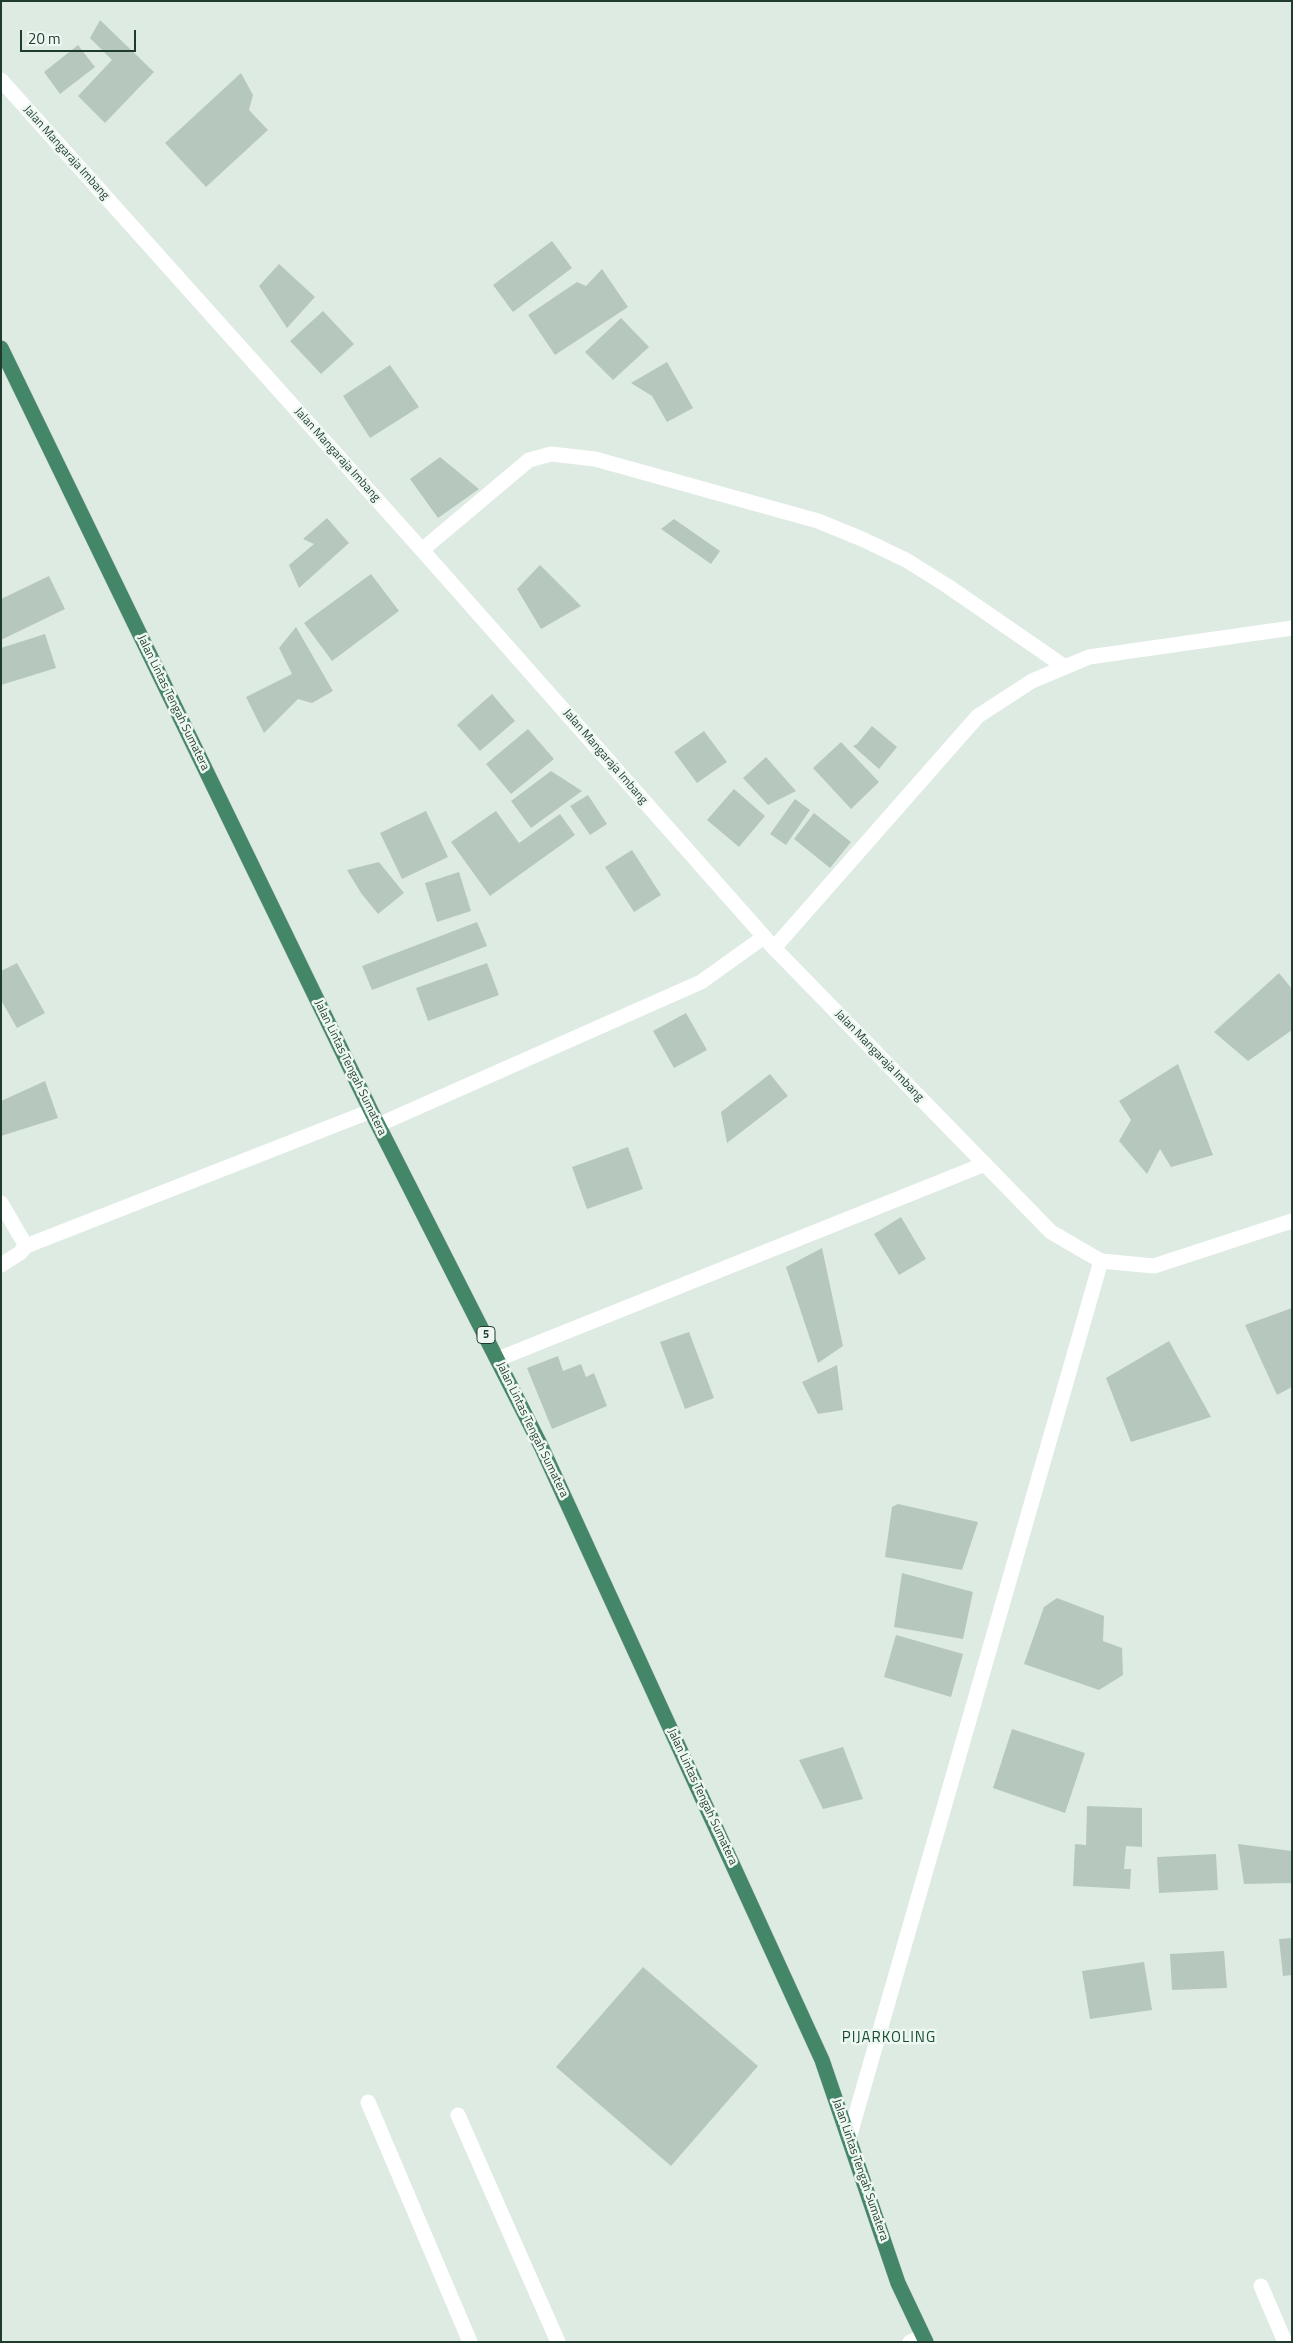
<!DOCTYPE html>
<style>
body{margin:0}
#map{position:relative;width:1293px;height:2343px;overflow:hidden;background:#deebe2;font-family:"Titillium Web",sans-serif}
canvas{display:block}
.frame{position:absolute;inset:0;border:2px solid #1e3b2d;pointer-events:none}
.scale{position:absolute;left:20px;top:30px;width:116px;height:22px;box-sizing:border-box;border:2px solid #1e3b2d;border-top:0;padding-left:6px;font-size:15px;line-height:18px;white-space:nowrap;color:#1e3b2d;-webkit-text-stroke:4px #eef7f1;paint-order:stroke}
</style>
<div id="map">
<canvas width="1293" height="2343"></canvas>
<div class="frame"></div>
<div class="scale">20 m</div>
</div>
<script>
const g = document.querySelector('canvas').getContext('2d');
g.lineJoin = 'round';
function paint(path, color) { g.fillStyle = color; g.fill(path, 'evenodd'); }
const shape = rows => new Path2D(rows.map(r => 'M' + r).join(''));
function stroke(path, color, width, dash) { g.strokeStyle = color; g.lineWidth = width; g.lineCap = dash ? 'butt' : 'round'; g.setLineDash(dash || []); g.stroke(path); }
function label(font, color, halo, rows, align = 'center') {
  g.font = font + ' "Titillium Web",sans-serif'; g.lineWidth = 5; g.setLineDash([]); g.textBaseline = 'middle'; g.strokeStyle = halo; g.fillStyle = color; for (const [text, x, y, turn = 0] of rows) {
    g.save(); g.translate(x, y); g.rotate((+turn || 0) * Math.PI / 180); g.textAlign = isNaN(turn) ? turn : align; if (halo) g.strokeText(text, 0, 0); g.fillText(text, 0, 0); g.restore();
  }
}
paint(shape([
 [100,20,154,72,105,123,78,96,112,60,90,38],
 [78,45,95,67,60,94,44,72],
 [241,73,253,95,249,110,268,130,206,187,165,143],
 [552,241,572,268,513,312,493,285],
 [279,264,315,297,287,328,259,286],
 [602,269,628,307,555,355,528,315,577,282,586,286],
 [323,311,354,344,321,374,290,341],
 [621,318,649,347,613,380,585,352],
 [667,362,693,408,667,422,652,396,631,383],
 [390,365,419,407,370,438,343,396],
 [440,457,479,489,438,518,410,479],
 [327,518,349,543,299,588,289,565,314,544,303,539],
 [674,519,720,551,711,564,661,529],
 [540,565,581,606,541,629,517,589],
 [371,574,399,611,332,661,304,623],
 [49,576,65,609,1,640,1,599],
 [296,627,333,691,312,703,298,699,264,733,246,697,292,674,279,648],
 [45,634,56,668,1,685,1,648],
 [492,694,515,721,480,751,457,725],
 [872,726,897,747,879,769,853,746,857,744],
 [528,729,554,759,511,794,486,764],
 [704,731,727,762,697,783,674,752],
 [841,742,879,782,851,809,813,768],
 [766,757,796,791,768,805,743,778],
 [551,771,582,791,531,828,511,801],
 [734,789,765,816,739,847,707,820],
 [588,795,607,824,590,835,570,806],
 [795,799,810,810,786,845,770,834],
 [426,811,448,857,402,879,380,833],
 [496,811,519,843,560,814,575,835,490,896,451,842],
 [814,813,851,842,830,868,794,839],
 [632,850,661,895,634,912,605,867],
 [379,862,404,893,378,914,361,893,347,870],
 [459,872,471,911,437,922,425,883],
 [477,922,487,946,372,990,362,966],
 [17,963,45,1013,17,1028,1,1000,1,971],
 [487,963,499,995,428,1021,416,988],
 [1279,973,1292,989,1292,1030,1248,1061,1214,1032],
 [686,1013,707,1050,674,1068,653,1031],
 [1178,1064,1213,1155,1171,1167,1160,1149,1147,1174,1119,1141,1131,1120,1119,1101],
 [770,1074,788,1096,727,1143,721,1112],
 [45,1081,58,1118,1,1136,1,1101],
 [628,1147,643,1189,587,1209,572,1167],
 [901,1217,926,1259,899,1275,874,1234],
 [822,1248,843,1346,818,1363,786,1267],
 [1292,1308,1292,1387,1277,1395,1245,1325],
 [689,1332,714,1398,685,1409,660,1342],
 [1169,1341,1211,1417,1131,1442,1106,1378],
 [558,1356,563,1371,581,1364,586,1377,594,1373,607,1406,552,1429,527,1368],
 [837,1365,843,1410,818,1414,802,1382],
 [898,1504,978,1522,962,1570,885,1557,892,1507],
 [902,1573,973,1592,963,1639,894,1627],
 [1057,1598,1104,1616,1103,1641,1122,1648,1123,1675,1099,1690,1024,1664,1044,1607],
 [896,1635,963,1654,951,1697,884,1677],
 [1012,1729,1085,1753,1065,1813,993,1788],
 [843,1747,863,1799,823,1809,799,1760],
 [1087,1806,1142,1808,1142,1847,1126,1846,1124,1869,1131,1869,1130,1889,1073,1886,1075,1844,1086,1845],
 [1238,1844,1292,1851,1292,1883,1244,1884],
 [1216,1854,1218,1890,1159,1893,1157,1857],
 [1292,1938,1292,1975,1283,1976,1279,1939],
 [1224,1951,1227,1988,1172,1990,1170,1954],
 [1144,1962,1152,2010,1090,2019,1082,1971],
 [643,1967,758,2066,671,2166,556,2067]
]), '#b6c8bd');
const trunk = shape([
 [1,348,371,1111,541,1446,822,2060,898,2283,926,2342]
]);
stroke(trunk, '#c0c8c4', 16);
stroke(shape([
 [422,550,529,460,551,454,595,459,818,521,862,539,906,560,946,585,1065,667],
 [774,948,978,716,1032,681,1089,657,1292,628],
 [378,1125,701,982,764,937],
 [1,1203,26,1246],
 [1,1265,20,1253,26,1246,371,1111],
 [498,1359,985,1164],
 [368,2102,470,2342],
 [458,2115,558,2342],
 [849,2138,1101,1261],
 [1261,2286,1285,2342],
 [910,2342,923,2336]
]), '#fff', 15);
stroke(shape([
 [1,80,422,550,774,948,1051,1232,1101,1261,1154,1266,1292,1221]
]), '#fff', 15);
stroke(trunk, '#448668', 15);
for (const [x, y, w] of [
 [486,1335,18]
]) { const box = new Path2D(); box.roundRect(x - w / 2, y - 8.5, w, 17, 4); g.fillStyle = '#eef7f1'; g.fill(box); stroke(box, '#1e3b2d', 1); }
label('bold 11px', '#1e3b2d', null, [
 ["5",486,1335]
]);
label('12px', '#1e3b2d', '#eef7f1', [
 ["Jalan Mangaraja Imbang",66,153,48],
 ["Jalan Mangaraja Imbang",337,455,48],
 ["Jalan Lintas Tengah Sumatera",173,703,64],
 ["Jalan Mangaraja Imbang",605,757,49],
 ["Jalan Mangaraja Imbang",879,1056,46],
 ["Jalan Lintas Tengah Sumatera",350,1068,64],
 ["Jalan Lintas Tengah Sumatera",532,1430,64],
 ["Jalan Lintas Tengah Sumatera",702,1797,65],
 ["Jalan Lintas Tengah Sumatera",860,2170,71]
]);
g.letterSpacing = '1px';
label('15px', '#194e36', '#eef7f1', [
 ["PIJARKOLING",889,2038]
]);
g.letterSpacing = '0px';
</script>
